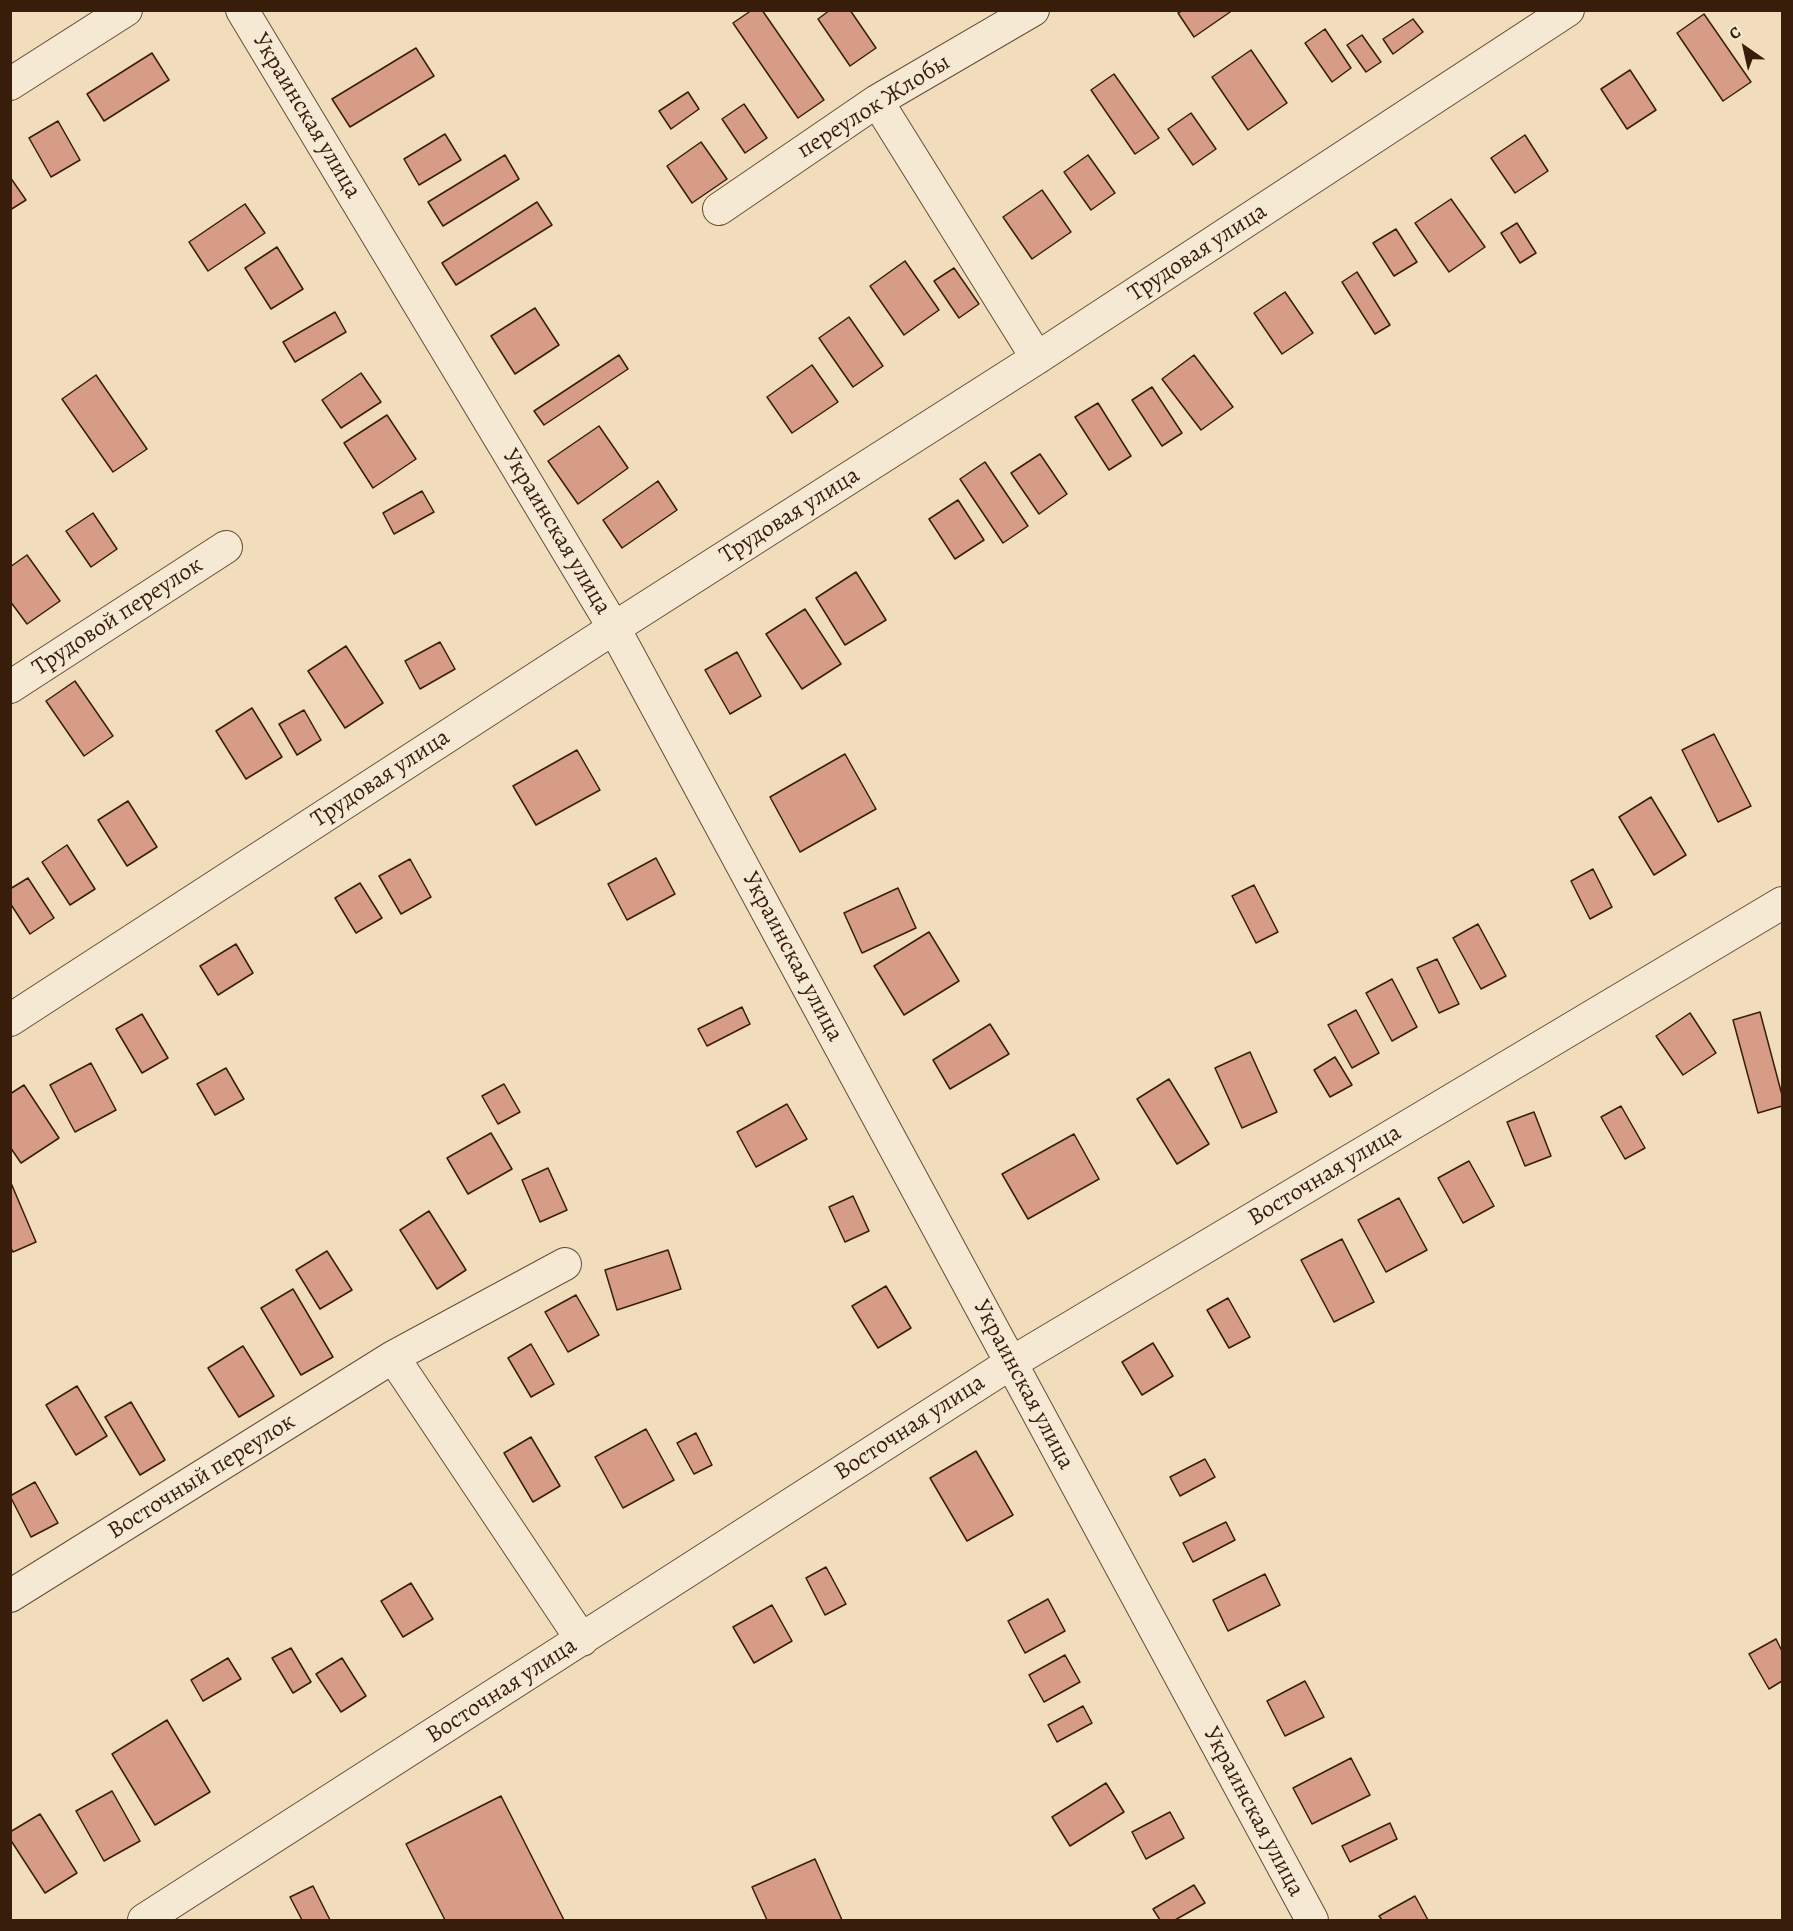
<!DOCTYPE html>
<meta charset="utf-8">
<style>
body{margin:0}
#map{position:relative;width:1793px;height:1931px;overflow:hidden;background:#f1ddbc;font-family:Alegreya,serif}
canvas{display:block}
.frame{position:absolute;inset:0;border:12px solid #381d0a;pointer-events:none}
.north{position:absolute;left:1715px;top:18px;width:60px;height:60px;-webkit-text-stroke:4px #f6e9d3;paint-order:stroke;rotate:326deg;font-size:16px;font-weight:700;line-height:24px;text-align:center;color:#381d0a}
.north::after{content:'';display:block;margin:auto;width:21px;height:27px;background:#381d0a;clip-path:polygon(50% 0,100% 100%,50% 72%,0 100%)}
</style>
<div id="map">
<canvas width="1793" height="1931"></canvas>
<div class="frame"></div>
<div class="north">С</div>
</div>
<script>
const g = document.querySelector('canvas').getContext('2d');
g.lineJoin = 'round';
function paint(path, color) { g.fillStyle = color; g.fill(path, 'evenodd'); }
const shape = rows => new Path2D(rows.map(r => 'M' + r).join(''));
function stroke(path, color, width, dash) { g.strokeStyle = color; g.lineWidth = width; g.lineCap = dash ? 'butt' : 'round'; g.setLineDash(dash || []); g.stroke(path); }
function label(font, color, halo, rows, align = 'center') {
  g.font = font + ' Alegreya,serif'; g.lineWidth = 6; g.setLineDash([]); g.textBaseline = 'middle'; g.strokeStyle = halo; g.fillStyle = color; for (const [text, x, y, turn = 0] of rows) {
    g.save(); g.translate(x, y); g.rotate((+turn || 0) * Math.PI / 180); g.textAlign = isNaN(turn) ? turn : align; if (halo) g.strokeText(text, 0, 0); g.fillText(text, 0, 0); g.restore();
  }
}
const building = shape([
 [752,10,762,10,824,100,798,118,733,23,752,10],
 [830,10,850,10,876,48,850,66,818,19,830,10],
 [1183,10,1233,10,1194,37,1178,13,1183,10],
 [1704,14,1751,82,1723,101,1677,33,1704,14],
 [1413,19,1423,32,1393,54,1383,39,1413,19],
 [1325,29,1351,68,1332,82,1305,43,1325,29],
 [1362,35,1381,62,1366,72,1347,45,1362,35],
 [416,48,434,76,350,127,332,99,416,48],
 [1251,50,1287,103,1248,130,1212,77,1251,50],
 [152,53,169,80,104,121,87,94,152,53],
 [1630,70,1656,110,1627,129,1601,89,1630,70],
 [1114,74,1159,138,1135,154,1091,90,1114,74],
 [688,92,699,109,671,129,659,111,688,92],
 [744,104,767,138,745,153,722,119,744,104],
 [1191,113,1216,149,1193,165,1168,129,1191,113],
 [58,121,80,160,51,177,29,138,58,121],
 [445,134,461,160,419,185,404,159,445,134],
 [1525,135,1548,171,1515,193,1491,158,1525,135],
 [701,142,727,179,692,203,667,166,701,142],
 [505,155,519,179,443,226,428,202,505,155],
 [1088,155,1115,193,1091,210,1064,172,1088,155],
 [10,177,26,200,10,210,10,177],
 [1042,190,1071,232,1032,259,1003,217,1042,190],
 [1451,199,1485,247,1449,272,1415,223,1451,199],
 [537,202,552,225,456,285,442,263,537,202],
 [245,204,265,233,208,271,189,242,245,204],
 [1517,223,1536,253,1520,263,1501,233,1517,223],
 [1396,229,1417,262,1394,276,1373,243,1396,229],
 [277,247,303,289,271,309,245,268,277,247],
 [905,261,939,310,904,335,870,286,905,261],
 [954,268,979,304,959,318,934,281,954,268],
 [1357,272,1390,325,1375,334,1342,282,1357,272],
 [1285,292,1313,333,1282,354,1254,313,1285,292],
 [535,308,559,345,515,374,491,336,535,308],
 [335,312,346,332,295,362,283,342,335,312],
 [849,317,883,366,853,387,819,338,849,317],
 [619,355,628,369,544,425,534,411,619,355],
 [1194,355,1233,407,1201,430,1162,379,1194,355],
 [812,365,838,402,792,433,767,397,812,365],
 [361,373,381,402,341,428,322,400,361,373],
 [96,375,147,449,113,472,62,399,96,375],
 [1152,387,1182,433,1162,446,1132,400,1152,387],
 [1098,403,1131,456,1109,470,1075,417,1098,403],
 [387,415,416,459,373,488,344,443,387,415],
 [599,426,628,468,578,504,548,461,599,426],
 [1040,454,1067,494,1039,514,1011,473,1040,454],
 [985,462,1028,526,1003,543,960,479,985,462],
 [658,481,677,510,622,548,603,520,658,481],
 [422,491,434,512,394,534,383,513,422,491],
 [958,500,984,540,955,559,929,519,958,500],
 [93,513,117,549,91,567,66,531,93,513],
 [27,555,60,601,27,624,10,601,10,567,27,555],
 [856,572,886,620,845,645,816,598,856,572],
 [805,609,841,664,802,689,766,634,805,609],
 [440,642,455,669,420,689,405,661,440,642],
 [346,646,383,703,345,728,308,671,346,646],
 [737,652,761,696,730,714,705,670,737,652],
 [75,681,113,736,84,756,46,701,75,681],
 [252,708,282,757,246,779,216,731,252,708],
 [304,710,321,740,297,755,279,724,304,710],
 [1714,734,1751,806,1718,822,1682,750,1714,734],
 [577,750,600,790,536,825,513,786,577,750],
 [845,754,876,809,800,852,770,797,845,754],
 [1651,797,1686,855,1654,875,1619,817,1651,797],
 [128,801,157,847,127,866,98,820,128,801],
 [67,845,95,889,70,905,42,862,67,845],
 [656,858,675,894,627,920,608,884,656,858],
 [410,859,431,897,401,914,379,876,410,859],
 [1593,869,1612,907,1590,919,1571,881,1593,869],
 [28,878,54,918,30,934,10,903,10,889,28,878],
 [360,883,382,918,356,933,335,898,360,883],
 [1254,885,1278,932,1256,943,1232,896,1254,885],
 [898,888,916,928,862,953,844,913,898,888],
 [1478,924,1506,976,1481,989,1453,938,1478,924],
 [929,932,959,981,904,1015,874,966,929,932],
 [236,944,253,973,218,995,200,966,236,944],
 [1437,959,1459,1004,1439,1013,1417,968,1437,959],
 [1392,979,1417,1027,1392,1041,1366,993,1392,979],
 [742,1007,750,1024,707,1046,698,1029,742,1007],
 [1356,1010,1379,1053,1352,1068,1328,1025,1356,1010],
 [1760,1012,1782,1095,1782,1106,1758,1113,1733,1020,1760,1012],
 [1690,1013,1716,1053,1683,1075,1656,1036,1690,1013],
 [142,1014,168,1058,142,1073,116,1029,142,1014],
 [990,1024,1009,1054,950,1089,933,1060,990,1024],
 [1250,1052,1277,1112,1242,1128,1215,1068,1250,1052],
 [1335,1057,1352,1085,1330,1097,1314,1070,1335,1057],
 [91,1063,116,1110,75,1132,50,1085,91,1063],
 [226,1068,244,1099,215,1115,197,1084,226,1068],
 [1169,1079,1209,1144,1177,1164,1137,1099,1169,1079],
 [504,1084,520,1112,498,1124,482,1096,504,1084],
 [24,1085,59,1138,21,1163,10,1147,10,1094,24,1085],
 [787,1104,807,1139,756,1167,737,1132,787,1104],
 [1621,1106,1645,1148,1625,1159,1601,1117,1621,1106],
 [1534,1112,1551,1156,1525,1166,1507,1122,1534,1112],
 [491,1133,512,1169,468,1194,447,1158,491,1133],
 [1074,1134,1099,1179,1028,1219,1002,1174,1074,1134],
 [1469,1161,1494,1206,1463,1223,1438,1178,1469,1161],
 [548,1168,567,1210,540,1222,522,1180,548,1168],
 [11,1183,36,1242,13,1252,10,1246,11,1183],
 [853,1196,869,1231,845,1242,829,1207,853,1196],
 [1399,1198,1427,1250,1386,1272,1358,1220,1399,1198],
 [429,1211,466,1270,437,1289,400,1230,429,1211],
 [1342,1239,1374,1302,1334,1322,1301,1260,1342,1239],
 [668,1250,681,1289,617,1310,605,1270,668,1250],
 [327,1251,352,1290,320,1309,296,1270,327,1251],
 [886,1286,911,1328,878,1348,852,1306,886,1286],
 [293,1289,333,1357,301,1375,261,1308,293,1289],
 [576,1295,599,1335,568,1352,545,1312,576,1295],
 [1228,1298,1250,1337,1229,1348,1207,1310,1228,1298],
 [1153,1343,1173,1376,1142,1395,1122,1362,1153,1343],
 [531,1344,554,1384,531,1397,508,1358,531,1344],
 [243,1346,274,1396,239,1417,208,1368,243,1346],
 [77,1386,107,1436,76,1455,46,1405,77,1386],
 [131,1402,165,1460,140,1475,105,1417,131,1402],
 [646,1429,674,1480,623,1508,595,1457,646,1429],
 [696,1433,712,1465,694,1474,677,1443,696,1433],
 [531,1437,560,1486,533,1502,504,1453,531,1437],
 [976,1451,1013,1515,967,1541,930,1478,976,1451],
 [1205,1459,1215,1477,1180,1496,1170,1477,1205,1459],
 [35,1482,58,1523,31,1537,10,1496,35,1482],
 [1226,1522,1235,1540,1193,1562,1183,1543,1226,1522],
 [826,1567,846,1604,825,1615,806,1578,826,1567],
 [1265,1574,1280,1605,1228,1631,1213,1600,1265,1574],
 [411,1583,433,1619,403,1637,381,1601,411,1583],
 [1048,1599,1065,1631,1025,1653,1008,1621,1048,1599],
 [772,1605,792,1641,754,1663,733,1627,772,1605],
 [1776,1639,1782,1651,1782,1681,1769,1689,1749,1654,1776,1639],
 [291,1648,311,1682,293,1693,272,1658,291,1648],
 [1065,1655,1080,1682,1044,1702,1029,1675,1065,1655],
 [228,1658,241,1679,203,1701,191,1680,228,1658],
 [342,1658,366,1696,341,1712,316,1674,342,1658],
 [1305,1681,1324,1717,1285,1736,1267,1701,1305,1681],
 [1083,1706,1092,1723,1057,1742,1048,1725,1083,1706],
 [167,1720,210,1792,155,1825,112,1754,167,1720],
 [1351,1758,1370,1795,1312,1824,1293,1788,1351,1758],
 [1106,1783,1124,1812,1070,1846,1052,1817,1106,1783],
 [112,1791,140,1841,104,1861,76,1811,112,1791],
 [501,1796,564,1920,445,1920,406,1844,501,1796],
 [1170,1812,1184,1838,1146,1859,1132,1832,1170,1812],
 [40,1814,77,1873,45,1893,10,1839,10,1832,40,1814],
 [1390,1823,1397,1839,1350,1862,1342,1846,1390,1823],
 [815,1859,842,1920,767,1920,752,1887,815,1859],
 [1194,1885,1205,1903,1175,1920,1160,1920,1153,1909,1194,1885],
 [313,1886,330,1920,302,1920,290,1897,313,1886],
 [1415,1896,1428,1920,1382,1920,1379,1916,1415,1896]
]);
paint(building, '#d69c85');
stroke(building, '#381d0a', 1.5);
const minor = shape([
 [242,10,614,628,1312,1920],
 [10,84,126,10],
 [877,101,1037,358],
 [719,209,877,101,1033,10],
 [10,687,226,547],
 [10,1020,614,628,1037,358,1568,10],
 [393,1357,582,1640],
 [10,1596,393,1357,565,1264],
 [144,1920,1011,1363,1782,903]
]);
stroke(minor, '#664d36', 34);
stroke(minor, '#f6e9d3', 32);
label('24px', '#381d0a', '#f6e9d3', [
 ["переулок Жлобы",874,107,-32],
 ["Украинская улица",306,116,59],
 ["Трудовая улица",1198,253,-33],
 ["Трудовая улица",790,516,-32],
 ["Украинская улица",556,532,59],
 ["Трудовой переулок",118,617,-33],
 ["Трудовая улица",381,779,-33],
 ["Украинская улица",792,957,62],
 ["Восточная улица",1325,1176,-31],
 ["Украинская улица",1023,1385,62],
 ["Восточная улица",910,1428,-33],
 ["Восточный переулок",202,1477,-32],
 ["Восточная улица",502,1691,-33],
 ["Украинская улица",1253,1812,62]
]);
</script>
